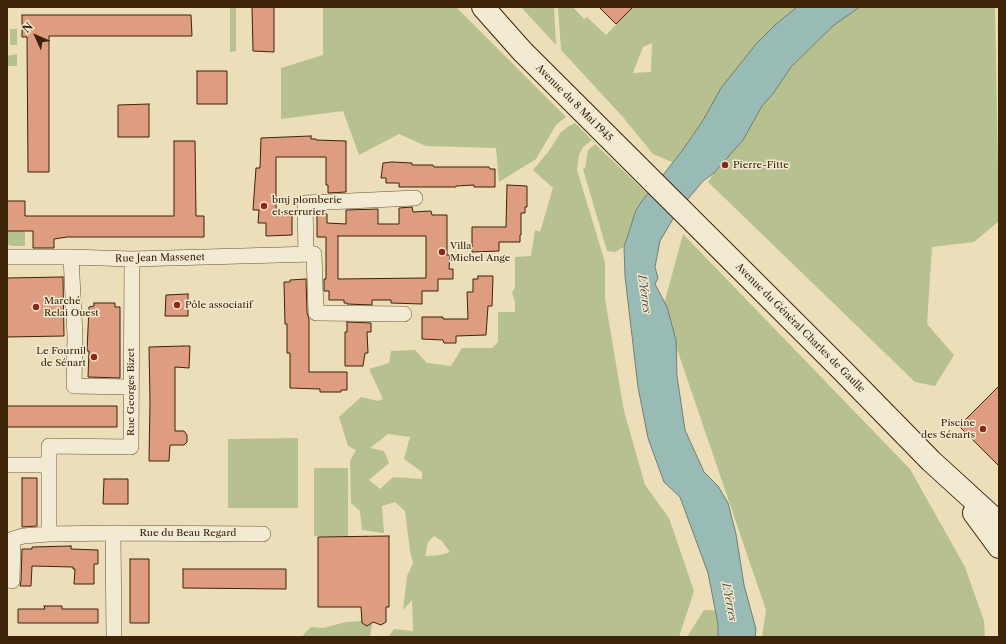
<!DOCTYPE html>
<meta charset="utf-8">
<style>
body{margin:0}
#map{position:relative;width:1006px;height:644px;overflow:hidden;background:#ebdeb9;font-family:"Libre Caslon Text",serif}
canvas{display:block}
.frame{position:absolute;inset:0;border:8px solid #3d2308;pointer-events:none}
.north{position:absolute;left:16px;top:16px;width:40px;height:40px;-webkit-text-stroke:3px #f2ead2;paint-order:stroke;rotate:315deg;font-size:11px;font-weight:700;line-height:16px;text-align:center;color:#3d2308}
.north::after{content:'';display:block;margin:auto;width:14px;height:18px;background:#3d2308;clip-path:polygon(50% 0,100% 100%,50% 72%,0 100%)}
</style>
<div id="map">
<canvas width="1006" height="644"></canvas>
<div class="frame"></div>
<div class="north">N</div>
</div>
<script>
const g = document.querySelector('canvas').getContext('2d');
g.lineJoin = 'round';
function paint(path, color) { g.fillStyle = color; g.fill(path, 'evenodd'); }
const shape = rows => new Path2D(rows.map(r => 'M' + r).join(''));
function stroke(path, color, width, dash) { g.strokeStyle = color; g.lineWidth = width; g.lineCap = dash ? 'butt' : 'round'; g.setLineDash(dash || []); g.stroke(path); }
function label(font, color, halo, rows, align = 'center') {
  g.font = font + ' "Libre Caslon Text",serif'; g.lineWidth = 3; g.setLineDash([]); g.textBaseline = 'middle'; g.strokeStyle = halo; g.fillStyle = color; for (const [text, x, y, turn = 0] of rows) {
    g.save(); g.translate(x, y); g.rotate((+turn || 0) * Math.PI / 180); g.textAlign = isNaN(turn) ? turn : align; if (halo) g.strokeText(text, 0, 0); g.fillText(text, 0, 0); g.restore();
  }
}
paint(shape([
 [230,7,236,7,236,51,230,52],
 [323,7,456,7,566,117,556,125,536,159,499,182,496,148,426,146,399,134,359,155,343,111,281,119,281,68,323,55],
 [521,7,554,7,556,45],
 [558,7,573,7,584,19,587,17,606,35,633,7,811,7,679,165,653,154,622,116,561,50],
 [652,43,651,72,633,73,643,47],
 [844,7,995,7,999,221,974,242,932,247,927,324,954,355,935,386,915,382,708,182,740,133,797,53],
 [10,29,17,29,17,45,10,45],
 [17,54,17,66,7,66,7,56],
 [575,123,592,140,583,147,579,155,577,170,605,262,605,299,624,411,645,485,669,518,694,591,679,637,388,637,394,629,413,631,412,600,403,610,407,576,413,563,410,551,405,511,395,502,382,506,384,533,362,530,360,511,351,503,350,461,356,450,348,446,339,417,361,397,378,401,383,399,369,369,389,363,391,351,415,350,427,363,451,366,462,348,492,348,498,342,498,312,515,312,515,302,512,292,515,288,515,257,531,256,535,230,540,232,553,188,533,170,548,152,561,132,569,126],
 [388,434,410,437,404,459,422,472,422,479,393,477,380,489,369,480,389,463,384,451,370,448],
 [434,536,442,541,450,552,440,555,425,556,428,542],
 [595,144,648,194,636,210,624,247,615,252,607,251,583,169,585,168,588,150],
 [7,231,25,231,25,246,12,246,7,244],
 [683,234,910,469,965,567,984,621,985,637,762,637,766,610,663,308],
 [298,438,298,508,228,508,228,439],
 [314,468,348,468,348,536,314,536],
 [704,610,723,611,722,637,687,637],
 [373,620,370,637,304,637,303,635,311,627,323,628,346,622]
]), '#b7c190');
const water = shape([
 [797,7,860,7,834,25,791,67,772,95,762,106,743,140,714,173,703,181,677,212,660,241,655,267,658,278,655,284,667,307,676,340,677,376,685,430,704,472,718,486,728,503,736,534,744,585,756,629,755,637,718,637,718,624,708,573,680,497,664,482,648,438,638,387,625,276,624,247,636,210,642,201,682,151,702,122,721,88,756,44,775,25,797,7]
]);
paint(water, '#99bbb5');
stroke(water, '#747e70', 1);
const building = shape([
 [252,7,274,7,274,52,253,51,252,7],
 [599,7,633,7,616,24,599,7],
 [22,15,191,15,192,36,49,36,49,172,28,172,27,37,22,37,22,15],
 [197,71,227,71,227,104,197,104,197,71],
 [149,104,149,137,118,137,118,105,149,104],
 [311,136,311,139,316,139,316,140,346,141,346,192,328,193,328,185,326,185,326,157,276,157,276,212,292,212,292,235,266,236,266,223,258,223,259,210,253,210,256,168,260,168,261,138,311,136],
 [174,141,195,141,196,216,204,216,204,237,67,237,54,239,54,248,33,248,33,231,7,231,7,201,25,201,25,216,174,216,174,141],
 [392,162,412,163,412,165,433,165,434,167,489,167,490,169,495,169,495,187,474,187,474,185,456,186,456,187,399,187,399,183,386,183,386,178,381,178,383,163,392,162],
 [507,185,527,186,527,207,525,207,525,213,521,213,521,235,520,235,520,242,499,242,499,251,472,252,472,227,506,227,507,185],
 [412,207,413,212,431,211,432,215,447,215,447,255,450,255,449,269,453,269,453,279,438,279,438,291,422,291,422,304,391,303,391,300,372,300,372,305,347,304,347,303,344,303,344,300,329,300,329,291,324,291,324,279,326,279,326,237,317,237,317,214,327,214,327,223,346,224,346,210,378,209,378,224,399,224,399,208,412,207],
 [338,236,426,236,426,278,338,279,338,236],
 [478,276,493,276,492,306,488,306,486,335,456,336,456,343,444,343,443,340,422,339,422,317,443,317,443,319,468,319,467,292,473,292,473,279,478,279,478,276],
 [63,277,64,336,7,337,7,278,63,277],
 [306,279,307,313,309,319,309,372,347,372,347,390,341,390,341,392,320,392,320,389,290,388,290,353,287,353,287,324,285,324,284,282,290,282,290,280,306,279],
 [188,294,188,316,165,316,166,295,188,294],
 [94,303,115,303,115,307,120,307,120,378,88,377,89,351,87,351,89,307,94,306,94,303],
 [347,322,371,323,371,332,367,332,368,353,365,353,363,366,345,366,345,332,347,332,347,322],
 [183,346,190,346,189,368,175,367,175,431,184,431,187,435,187,442,184,445,170,445,169,461,149,461,150,402,149,347,183,346],
 [999,386,999,466,959,426,999,386],
 [7,406,117,406,117,427,7,427,7,406],
 [22,478,37,478,37,526,22,527,22,478],
 [104,479,128,479,128,504,103,504,104,479],
 [389,536,389,607,386,607,386,622,381,625,373,622,367,626,362,623,361,607,318,607,318,537,389,536],
 [71,546,71,549,98,550,98,564,94,564,94,584,74,584,75,569,73,569,73,567,32,566,31,586,20,586,21,581,22,549,32,549,32,547,71,546],
 [130,559,149,559,149,623,130,623,130,559],
 [183,569,286,569,286,589,183,588,183,569],
 [44,606,62,606,62,609,98,609,98,623,18,623,18,609,45,609,44,606]
]);
paint(building, '#de9c80');
stroke(building, '#3d2308', 1);
const minor = shape([
 [306,254,305,203,415,198],
 [7,257,71,257,132,259,314,254,316,313,404,314],
 [71,257,75,336,74,386,131,387],
 [7,465,49,465,49,534,113,533,114,637],
 [49,465,49,446,131,447,132,259],
 [113,533,263,534],
 [12,581,13,539,23,536,49,534]
]);
const secondary = shape([
 [483,7,522,51,841,369,931,461,999,523],
 [974,513,999,547]
]);
stroke(minor, '#685234', 16);
stroke(secondary, '#3d2308', 24);
stroke(minor, '#f2ead2', 15);
stroke(secondary, '#f2ead2', 22);
for (const [x, y, r, color] of [
 [725,165,4,"#8f2418"],
 [264,206,4,"#8f2418"],
 [442,252,4,"#8f2418"],
 [177,305,4,"#8f2418"],
 [36,307,4,"#8f2418"],
 [94,357,4,"#8f2418"],
 [983,429,4,"#8f2418"]
]) { const dot = new Path2D(); dot.arc(x, y, r, 0, 2 * Math.PI); g.fillStyle = color; g.fill(dot); stroke(dot, '#f2ead2', 1.5); }
label('10px', '#3d2308', '#f2ead2', [
 ["Avenue du 8 Mai 1945",574,103,45],
 ["Rue Jean Massenet",160,258,-1],
 ["Avenue du Général Charles de Gaulle",800,328,45],
 ["Rue Georges Bizet",131,392,-90],
 ["Rue du Beau Regard",188,533]
]);
label('10px', '#3d2308', '#f2ead2', [
 ["Pierre-Fitte",733,165],
 ["bmj plomberie",272,200],
 ["et serrurier",272,212],
 ["Villa",450,246],
 ["Michel Ange",450,258],
 ["Marché",44,301],
 ["Relai Ouest",44,313],
 ["Pôle associatif",185,305],
 ["Le Fournil",86,351,"right"],
 ["de Sénart",86,363,"right"],
 ["Piscine",975,423,"right"],
 ["des Sénarts",975,435,"right"]
], 'left');
label('italic 11px', '#59513c', '#f2ead2', [
 ["L'Yerres",644,294,82],
 ["L'Yerres",729,602,79]
]);
</script>
